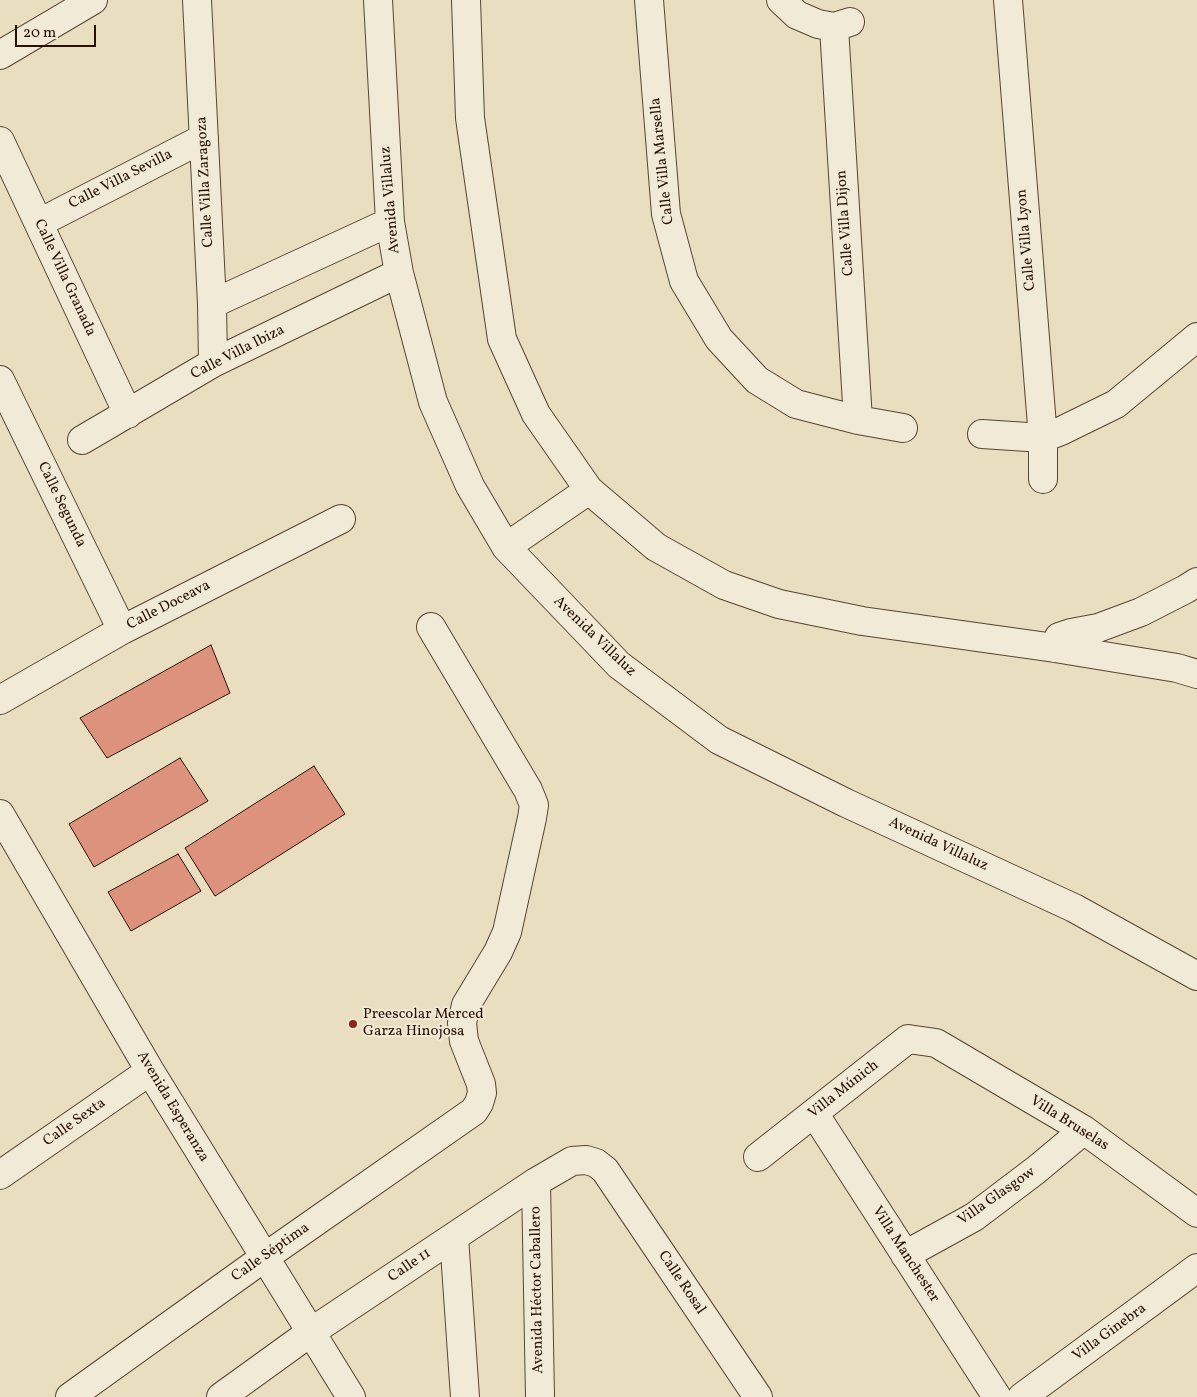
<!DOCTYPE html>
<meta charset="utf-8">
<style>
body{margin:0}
#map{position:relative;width:1197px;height:1397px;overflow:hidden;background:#e9dfc0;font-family:Vollkorn,serif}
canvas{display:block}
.scale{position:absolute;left:15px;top:25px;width:81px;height:22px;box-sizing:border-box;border:2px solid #291103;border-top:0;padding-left:6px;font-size:15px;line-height:18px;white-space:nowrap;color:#291103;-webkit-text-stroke:4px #f1ead6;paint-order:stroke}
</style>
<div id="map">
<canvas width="1197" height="1397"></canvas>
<div class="scale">20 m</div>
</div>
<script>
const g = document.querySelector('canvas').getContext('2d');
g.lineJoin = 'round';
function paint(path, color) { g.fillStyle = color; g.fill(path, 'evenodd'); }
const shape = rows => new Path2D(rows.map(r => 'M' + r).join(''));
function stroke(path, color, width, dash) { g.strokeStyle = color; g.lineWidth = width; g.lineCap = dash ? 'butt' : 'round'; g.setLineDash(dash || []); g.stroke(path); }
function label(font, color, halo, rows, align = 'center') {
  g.font = font + ' Vollkorn,serif'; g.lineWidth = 4; g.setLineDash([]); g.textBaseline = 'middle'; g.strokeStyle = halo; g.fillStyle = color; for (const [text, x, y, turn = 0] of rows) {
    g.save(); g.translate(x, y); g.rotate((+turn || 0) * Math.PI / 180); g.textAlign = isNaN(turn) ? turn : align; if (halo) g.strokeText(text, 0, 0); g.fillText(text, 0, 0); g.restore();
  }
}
const building = shape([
 [211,645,230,693,107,758,80,718,211,645],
 [180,758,208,801,94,867,69,824,180,758],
 [314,766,345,814,215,896,185,848,314,766],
 [178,854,201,891,131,931,108,892,178,854]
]);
paint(building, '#dd927d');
stroke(building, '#291103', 1);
const minor = shape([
 [197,0,212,304,213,363],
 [378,0,390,222,399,273,433,402,470,486,506,547,619,665,719,740,846,803,1074,908,1197,976],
 [466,0,470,118,502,339,536,414,589,490,656,547,724,585,779,604,862,621,1055,648,1177,668,1197,674],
 [649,0,666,214,684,281,719,339,757,380,796,404,858,420,903,428],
 [781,0,797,15,818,24,834,27,850,22],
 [1008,0,1043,438,1043,479],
 [834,27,858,420],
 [0,55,93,0],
 [0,141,128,414],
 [39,223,204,138],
 [212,304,390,222],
 [0,380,122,630],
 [982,434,1043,438,1061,431,1116,404,1197,337],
 [82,440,213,363,399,273],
 [506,547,589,490],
 [1055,648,1059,637,1071,633,1098,628,1141,612,1186,589,1197,582],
 [0,700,122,630,341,519],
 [0,814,150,1071,351,1397],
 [814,1113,997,1397],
 [758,1157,908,1039,936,1043,1084,1130,1197,1213],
 [0,1175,150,1071],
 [536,1182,540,1397],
 [454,1237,465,1397],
 [905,1255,974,1217,1036,1170,1084,1130],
 [70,1397,265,1257,474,1111,479,1103,482,1093,481,1084,464,1041,462,1023,466,1005,498,952,507,932,532,818,534,805,528,790,431,627],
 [221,1397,311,1332,536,1182,572,1161,586,1160,596,1163,605,1170,758,1397],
 [1022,1397,1197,1268]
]);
stroke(minor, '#594432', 30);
stroke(minor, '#f1ead6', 28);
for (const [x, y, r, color] of [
 [353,1024,5,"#8f2418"]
]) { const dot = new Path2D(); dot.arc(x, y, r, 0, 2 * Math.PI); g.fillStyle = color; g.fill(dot); stroke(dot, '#f1ead6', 2); }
label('15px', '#291103', '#f1ead6', [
 ["Calle Villa Marsella",663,161,-96],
 ["Calle Villa Sevilla",121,180,-27],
 ["Calle Villa Zaragoza",206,182,-93],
 ["Avenida Villaluz",391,200,-95],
 ["Calle Villa Dijon",846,223,-94],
 ["Calle Villa Lyon",1027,240,-95],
 ["Calle Villa Granada",64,278,65],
 ["Calle Villa Ibiza",238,353,-27],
 ["Calle Segunda",61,505,64],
 ["Calle Doceava",169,606,-27],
 ["Avenida Villaluz",594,637,44],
 ["Avenida Villaluz",938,845,25],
 ["Villa Múnich",844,1090,-38],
 ["Avenida Esperanza",172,1107,59],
 ["Calle Sexta",75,1123,-35],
 ["Villa Bruselas",1069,1124,32],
 ["Villa Glasgow",997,1197,-35],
 ["Calle Séptima",271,1253,-35],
 ["Villa Manchester",905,1255,57],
 ["Calle 11",410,1266,-34],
 ["Calle Rosal",681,1283,56],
 ["Avenida Héctor Caballero",538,1290,-91],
 ["Villa Ginebra",1110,1333,-36]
]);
label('15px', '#291103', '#f1ead6', [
 ["Preescolar Merced",363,1015],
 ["Garza Hinojosa",363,1032]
], 'left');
</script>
